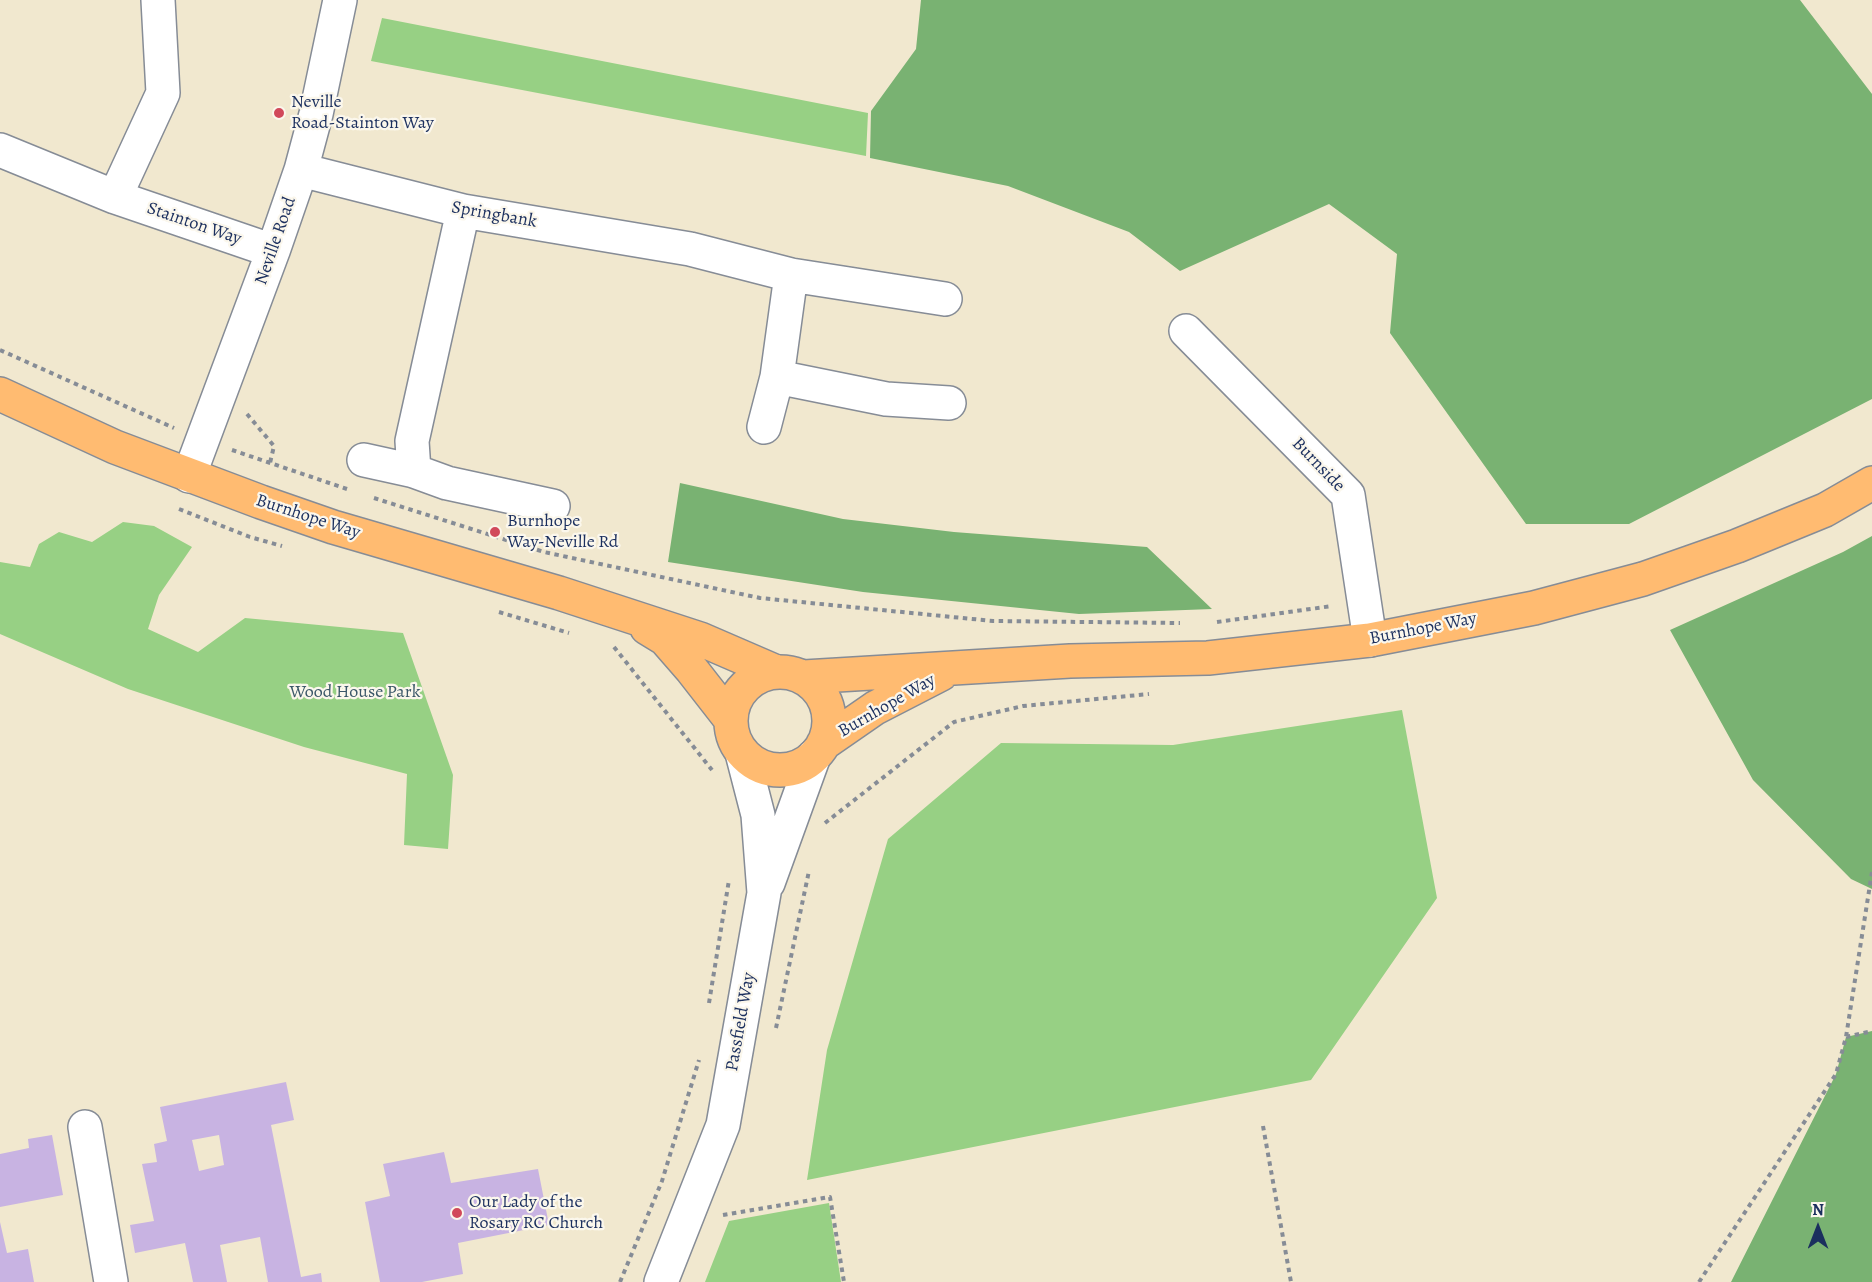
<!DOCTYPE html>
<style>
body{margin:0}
#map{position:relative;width:1872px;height:1282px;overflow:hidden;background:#f1e8cf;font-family:Alegreya,serif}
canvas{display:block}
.north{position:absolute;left:1788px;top:1198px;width:60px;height:60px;-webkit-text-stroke:4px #fbf7ec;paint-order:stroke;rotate:0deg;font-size:16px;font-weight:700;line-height:24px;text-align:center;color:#1b2f5e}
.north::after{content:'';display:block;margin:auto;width:21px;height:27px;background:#1b2f5e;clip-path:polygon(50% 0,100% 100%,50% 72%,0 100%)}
</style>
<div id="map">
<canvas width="1872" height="1282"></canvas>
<div class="north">N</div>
</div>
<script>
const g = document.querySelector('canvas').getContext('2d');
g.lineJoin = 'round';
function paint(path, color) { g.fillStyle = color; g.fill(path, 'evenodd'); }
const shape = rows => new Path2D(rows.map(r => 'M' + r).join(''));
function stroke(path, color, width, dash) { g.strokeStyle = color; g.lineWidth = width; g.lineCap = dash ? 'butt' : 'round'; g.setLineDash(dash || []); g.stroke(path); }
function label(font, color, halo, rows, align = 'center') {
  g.font = font + ' Alegreya,serif'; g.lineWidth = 4.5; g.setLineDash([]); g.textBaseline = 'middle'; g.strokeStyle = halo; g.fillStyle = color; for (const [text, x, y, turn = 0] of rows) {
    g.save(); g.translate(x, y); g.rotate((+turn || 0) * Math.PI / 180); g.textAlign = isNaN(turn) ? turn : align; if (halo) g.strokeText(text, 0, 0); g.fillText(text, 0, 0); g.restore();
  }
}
paint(shape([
 [382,18,868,113,866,156,371,61],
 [123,522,154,526,192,547,159,595,148,629,198,652,245,618,403,633,453,775,448,849,404,845,407,774,304,747,128,689,0,634,0,562,30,567,39,544,59,532,92,542],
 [1402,710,1437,898,1311,1080,807,1180,827,1050,888,839,1001,743,1173,745],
 [829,1203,841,1282,705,1282,729,1221]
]), '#97d084');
paint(shape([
 [921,0,1800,0,1872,94,1872,399,1629,524,1526,524,1390,333,1397,254,1329,204,1180,271,1129,232,1008,186,870,158,871,111,916,49],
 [680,483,843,519,954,532,1147,547,1212,609,1079,614,863,592,668,562],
 [1872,536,1872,889,1851,879,1753,780,1670,630,1843,552],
 [1872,1031,1872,1282,1731,1282,1836,1074,1846,1037]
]), '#79b272');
paint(shape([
 [286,1082,294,1120,271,1125,301,1277,321,1273,322,1282,268,1282,260,1237,220,1245,227,1282,193,1282,185,1243,135,1253,130,1225,154,1221,142,1164,157,1162,154,1144,167,1141,160,1107],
 [219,1135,224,1165,199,1171,192,1140],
 [52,1135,63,1195,0,1207,0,1154,29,1148,28,1139],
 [444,1152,451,1183,538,1169,549,1225,458,1243,463,1274,422,1282,380,1282,365,1202,390,1196,383,1164],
 [0,1222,7,1253,28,1249,34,1282,0,1282]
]), '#c8b3e2');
const minor = shape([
 [0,150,115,197,273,251],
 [301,170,463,211,690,249,791,275,945,299],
 [115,197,163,93,158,0],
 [1186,331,1348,495,1370,640],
 [777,377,886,399,949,403],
 [764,427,777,377,791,275],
 [364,460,414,471,447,483,553,506],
 [414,471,412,441,463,211],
 [189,476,273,251,301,170,316,114,340,0],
 [768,883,814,756],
 [85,1127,111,1282],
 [661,1282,723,1125,764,893,758,815,742,753]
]);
const major = shape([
 [0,394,115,447,261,502,333,527,559,593,700,639,774,671],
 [647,628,665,639,692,670,731,720],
 '731 721a49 49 0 1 1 98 0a49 49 0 1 1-98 0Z',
 [804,677,1070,661,1208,658,1370,640,1534,608,1643,579,1737,546,1825,510,1872,483],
 [823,744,875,708,941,674]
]);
stroke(minor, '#868c96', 36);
stroke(major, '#868c96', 36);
stroke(shape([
 [0,350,174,428],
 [247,414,274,446,270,463],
 [232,450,347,489],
 [374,498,544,552,760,598,993,621,1180,623],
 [179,509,250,537,282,546],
 [499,612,569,633],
 [1217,622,1332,606],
 [614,647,712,770],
 [825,823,954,722,1023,706,1149,694],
 [709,1003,729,880],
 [776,1028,809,871],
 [1846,1037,1872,1031],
 [1263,1126,1291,1282],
 [723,1215,830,1197,844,1282],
 [620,1282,662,1181,699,1060],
 [1699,1282,1836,1074,1846,1037,1872,872]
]), '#868c96', 4, [4.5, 4.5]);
stroke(minor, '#fff', 33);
stroke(major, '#ffbb71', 33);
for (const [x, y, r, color] of [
 [279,113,6,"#d1495b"],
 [495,532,6,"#d1495b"],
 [457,1213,6,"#d1495b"]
]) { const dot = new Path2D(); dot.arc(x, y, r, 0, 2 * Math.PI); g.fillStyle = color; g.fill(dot); stroke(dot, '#fbf7ec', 2); }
label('18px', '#1b2f5e', '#fbf7ec', [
 ["Neville",291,103],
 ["Road-Stainton Way",291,124],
 ["Burnhope",507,522],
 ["Way-Neville Rd",507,543],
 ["Our Lady of the",469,1203],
 ["Rosary RC Church",469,1224]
], 'left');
label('18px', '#1b2f5e', '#fbf7ec', [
 ["Springbank",494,215,10],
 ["Stainton Way",194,224,19],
 ["Neville Road",276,241,-71],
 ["Burnside",1318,465,46],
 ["Burnhope Way",308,517,18],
 ["Burnhope Way",1423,629,-11],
 ["Burnhope Way",887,706,-30],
 ["Passfield Way",741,1022,-80]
]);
label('18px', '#3a5768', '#fbf7ec', [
 ["Wood House Park",355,693]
]);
</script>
